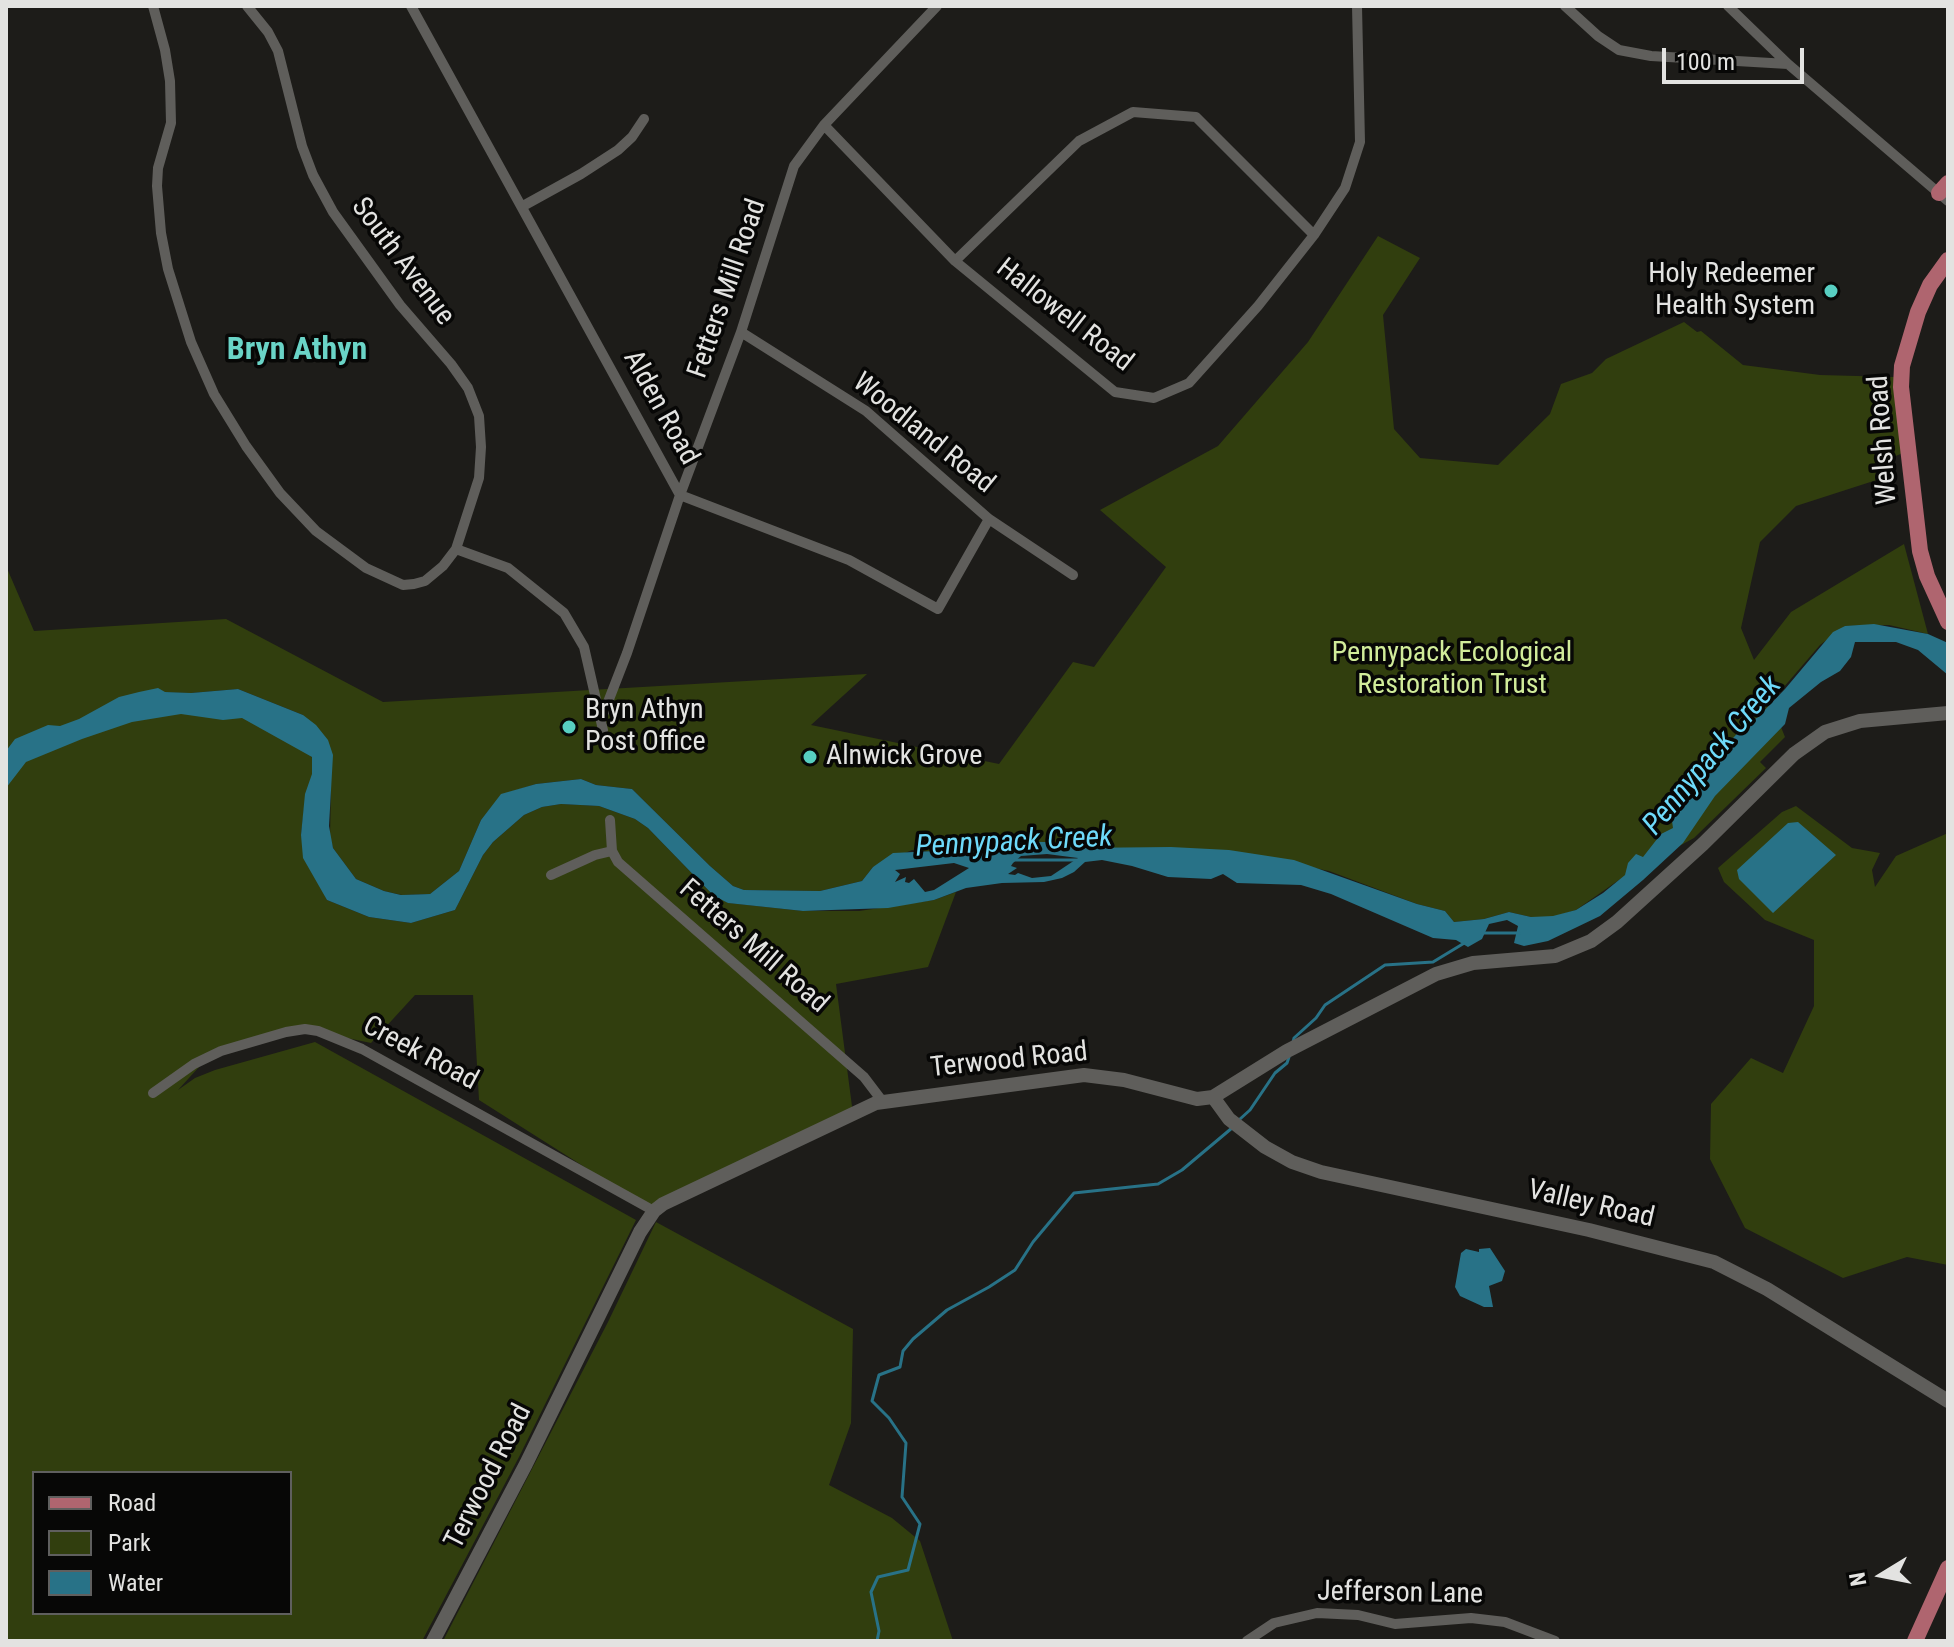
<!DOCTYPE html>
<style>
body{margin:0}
#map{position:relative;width:1954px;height:1647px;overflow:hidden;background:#1d1c19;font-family:"Roboto Condensed",sans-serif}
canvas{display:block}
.frame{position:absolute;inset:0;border:8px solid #e3e3e1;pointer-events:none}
.legend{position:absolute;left:32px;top:1471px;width:260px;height:144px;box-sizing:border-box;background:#070706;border:2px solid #5f5f5e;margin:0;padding:10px 14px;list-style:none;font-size:24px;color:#e3e3e1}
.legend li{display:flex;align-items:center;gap:16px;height:40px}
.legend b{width:40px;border:2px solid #5f5f5e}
.north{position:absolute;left:1842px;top:1535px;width:80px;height:80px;-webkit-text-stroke:6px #070706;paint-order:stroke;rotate:260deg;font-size:22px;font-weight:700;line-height:32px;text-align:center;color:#e3e3e1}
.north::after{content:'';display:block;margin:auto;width:28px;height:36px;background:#e3e3e1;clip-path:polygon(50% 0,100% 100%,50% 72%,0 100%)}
.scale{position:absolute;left:1662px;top:48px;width:142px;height:36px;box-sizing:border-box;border:4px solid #e3e3e1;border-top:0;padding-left:10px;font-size:24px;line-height:28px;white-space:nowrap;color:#e3e3e1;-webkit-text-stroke:6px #070706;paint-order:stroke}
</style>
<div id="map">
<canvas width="1954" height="1647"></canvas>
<div class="frame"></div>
<ul class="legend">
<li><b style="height:10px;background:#af656f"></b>Road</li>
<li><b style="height:22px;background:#313e0e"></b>Park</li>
<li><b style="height:22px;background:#287287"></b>Water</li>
</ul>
<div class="north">N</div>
<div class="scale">100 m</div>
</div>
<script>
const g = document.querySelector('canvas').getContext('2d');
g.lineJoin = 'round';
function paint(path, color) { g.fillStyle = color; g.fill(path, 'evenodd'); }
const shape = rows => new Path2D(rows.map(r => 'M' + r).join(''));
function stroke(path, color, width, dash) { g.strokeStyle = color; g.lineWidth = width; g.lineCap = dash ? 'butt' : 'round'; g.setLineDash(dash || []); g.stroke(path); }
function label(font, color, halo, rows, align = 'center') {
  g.font = font + ' "Roboto Condensed",sans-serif'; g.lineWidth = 7; g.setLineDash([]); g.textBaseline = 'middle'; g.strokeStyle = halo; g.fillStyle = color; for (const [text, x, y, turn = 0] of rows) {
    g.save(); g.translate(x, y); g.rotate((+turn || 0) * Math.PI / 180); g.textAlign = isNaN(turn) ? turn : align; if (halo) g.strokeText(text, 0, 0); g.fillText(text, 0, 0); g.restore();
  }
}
paint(shape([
 [1378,236,1420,258,1383,315,1394,429,1420,458,1498,465,1550,414,1561,384,1592,373,1606,359,1684,322,1697,332,1701,331,1743,365,1820,375,1894,377,1903,453,1886,460,1889,476,1796,506,1760,542,1741,628,1754,660,1791,612,1904,544,1928,634,1889,625,1845,626,1820,645,1771,702,1785,737,1760,762,1766,768,1694,838,1626,875,1576,910,1553,917,1531,917,1509,912,1484,919,1454,922,1445,911,1417,904,1329,871,1240,853,966,846,956,850,932,852,912,850,873,867,862,881,820,891,744,890,733,886,710,866,632,789,596,785,581,779,536,784,501,795,481,820,459,871,430,894,402,895,384,891,356,879,333,848,330,837,331,788,303,715,238,689,191,693,139,692,208,704,271,724,310,755,318,765,304,809,301,835,327,900,369,917,411,923,455,910,483,855,493,842,524,815,542,807,561,804,599,806,635,819,648,828,714,896,729,903,803,911,859,911,934,900,956,892,928,967,836,984,853,1114,654,1211,479,1100,473,995,415,995,371,1043,299,1028,210,1055,178,1090,195,1078,215,1070,315,1042,636,1220,519,1457,422,1641,6,1641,6,566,34,631,226,619,383,702,867,674,811,725,999,764,1073,662,1094,667,1166,567,1100,510,1218,446,1308,342],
 [34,1473,290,1473,290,1613,34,1613],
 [1796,806,1852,848,1880,853,1872,870,1875,887,1896,856,1948,833,1948,1265,1907,1257,1843,1278,1745,1228,1710,1159,1711,1104,1751,1058,1783,1073,1814,1006,1814,940,1765,920,1724,882,1718,868,1782,812],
 [656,1222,853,1329,851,1423,829,1485,892,1518,920,1541,953,1641,443,1641,608,1322]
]), '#313e0e');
paint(shape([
 [1874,624,1928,634,1948,643,1948,675,1918,650,1896,642,1855,642,1851,657,1840,671,1821,682,1789,708,1785,724,1715,796,1683,843,1643,880,1600,916,1548,941,1524,946,1514,943,1518,926,1507,920,1489,924,1482,939,1468,947,1456,940,1433,938,1331,894,1301,885,1237,883,1223,874,1211,879,1168,877,1132,866,1102,860,1085,862,1074,872,1062,878,1044,882,1002,883,966,888,934,900,888,908,803,911,728,903,714,896,648,828,635,819,599,806,561,804,542,807,524,815,493,842,483,855,455,910,411,923,369,917,327,900,303,858,301,835,305,794,312,774,312,757,242,718,223,720,181,714,132,722,82,739,26,762,6,788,6,751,15,739,48,725,60,726,79,719,119,697,139,692,158,688,165,692,191,693,238,689,303,715,316,725,328,740,333,755,329,826,333,848,356,879,384,891,401,895,430,894,459,871,481,820,501,794,536,784,581,779,596,785,632,789,710,866,733,886,744,890,820,891,862,881,873,867,893,853,956,850,977,841,1045,842,1076,848,1171,847,1229,850,1294,860,1417,904,1445,911,1454,922,1484,919,1509,912,1531,917,1553,916,1576,910,1603,893,1625,875,1628,863,1636,854,1643,857,1661,834,1673,828,1672,821,1676,808,1694,781,1744,726,1758,717,1785,689,1833,632,1845,626],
 [1047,854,1078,858,1051,876,1032,878,1018,873,1015,875,1008,874,1017,868,1011,866,1013,863,1021,856],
 [954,863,969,868,934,890,925,892,914,879,909,883,905,882,906,877,895,882,900,874,895,870],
 [1798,822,1836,855,1773,913,1739,879,1737,870,1788,823],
 [1490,1248,1505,1271,1502,1281,1489,1286,1493,1307,1484,1307,1460,1296,1455,1287,1461,1253,1466,1249,1479,1252,1479,1249]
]), '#287287');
stroke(shape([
 [1013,860,1077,860],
 [1482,933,1519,933],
 [1293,1042,1294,1038,1316,1018,1325,1005,1385,965,1433,962,1466,942],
 [1240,1119,1250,1110,1275,1073,1287,1063,1289,1057],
 [877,1641,879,1631,871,1592,878,1577,908,1570,920,1524,902,1497,906,1443,889,1418,872,1401,879,1375,900,1367,903,1351,913,1339,947,1310,989,1287,1015,1270,1033,1242,1074,1193,1158,1184,1182,1170,1232,1128]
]), '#287287', 3);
stroke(shape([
 [153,6,165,50,170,81,171,123,158,168,157,186,161,233,168,269,191,342,214,394,246,446,280,493,316,531,366,568,403,585,414,584,425,581,443,566,456,549,508,568,564,613,584,647,603,730],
 [247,6,268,32,278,51,302,146,313,175,333,212,400,305,451,364,468,388,479,416,481,447,479,478,456,549],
 [411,6,680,495,849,560,938,609,989,519],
 [1565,6,1598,36,1619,50,1651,56,1788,64,1948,201],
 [1728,6,1788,64],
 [824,125,955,261,1115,392,1154,398,1189,383,1258,306,1314,235,1345,188,1360,142,1357,6],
 [523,206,581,174,618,150,632,137,644,119],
 [955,261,1079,141,1133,112,1196,117,1314,235],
 [741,332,866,411,989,519,1073,575],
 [601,720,627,653,680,495,741,332,794,166,824,125,937,6],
 [610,820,612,851,618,862,864,1077,883,1102],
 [551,875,595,855,612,851],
 [153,1093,194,1064,221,1051,286,1032,305,1029,318,1031,362,1049,654,1211],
 [1247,1641,1274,1623,1317,1613,1358,1615,1395,1624,1471,1618,1505,1622,1555,1641]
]), '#5f5e5b', 10);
stroke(shape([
 [1213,1097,1229,1119,1265,1147,1292,1162,1321,1172,1589,1230,1714,1262,1767,1289,1948,1401],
 [433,1641,526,1464,640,1232,654,1211,663,1204,876,1103,1084,1075,1124,1080,1197,1099,1213,1097,1287,1051,1436,974,1473,963,1555,956,1591,941,1617,922,1703,844,1794,754,1825,732,1860,721,1948,713]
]), '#5f5e5b', 14);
stroke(shape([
 [1939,193,1948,183],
 [1948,260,1930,285,1918,312,1902,366,1901,387,1920,551,1927,576,1948,622],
 [1915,1641,1948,1568]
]), '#af656f', 16);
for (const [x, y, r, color] of [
 [1831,291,8,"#57cec1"],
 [569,727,8,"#57cec1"],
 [810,757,8,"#57cec1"]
]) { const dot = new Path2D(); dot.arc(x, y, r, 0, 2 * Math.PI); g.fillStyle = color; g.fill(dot); stroke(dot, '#070706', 3); }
label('28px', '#e3e3e1', '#070706', [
 ["South Avenue",402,262,53],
 ["Fetters Mill Road",728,289,-71],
 ["Hallowell Road",1064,316,38],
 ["Alden Road",660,408,61],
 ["Woodland Road",923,434,39],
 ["Welsh Road",1884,440,-94],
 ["Fetters Mill Road",753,947,41],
 ["Creek Road",420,1054,28],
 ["Terwood Road",1009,1061,-6],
 ["Valley Road",1591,1205,13],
 ["Terwood Road",489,1477,-63],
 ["Jefferson Lane",1400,1594,1]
]);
label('28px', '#e3e3e1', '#070706', [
 ["Holy Redeemer",1815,275,"right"],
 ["Health System",1815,307,"right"],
 ["Bryn Athyn",585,711],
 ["Post Office",585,743],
 ["Alnwick Grove",826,757]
], 'left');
label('28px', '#d1ec9a', '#070706', [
 ["Pennypack Ecological",1452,654],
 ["Restoration Trust",1452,686]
]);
label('italic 30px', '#6edafa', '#070706', [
 ["Pennypack Creek",1713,756,-50],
 ["Pennypack Creek",1014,843,-3]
]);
label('bold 32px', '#6ad4c7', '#070706', [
 ["Bryn Athyn",297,351]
]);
</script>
